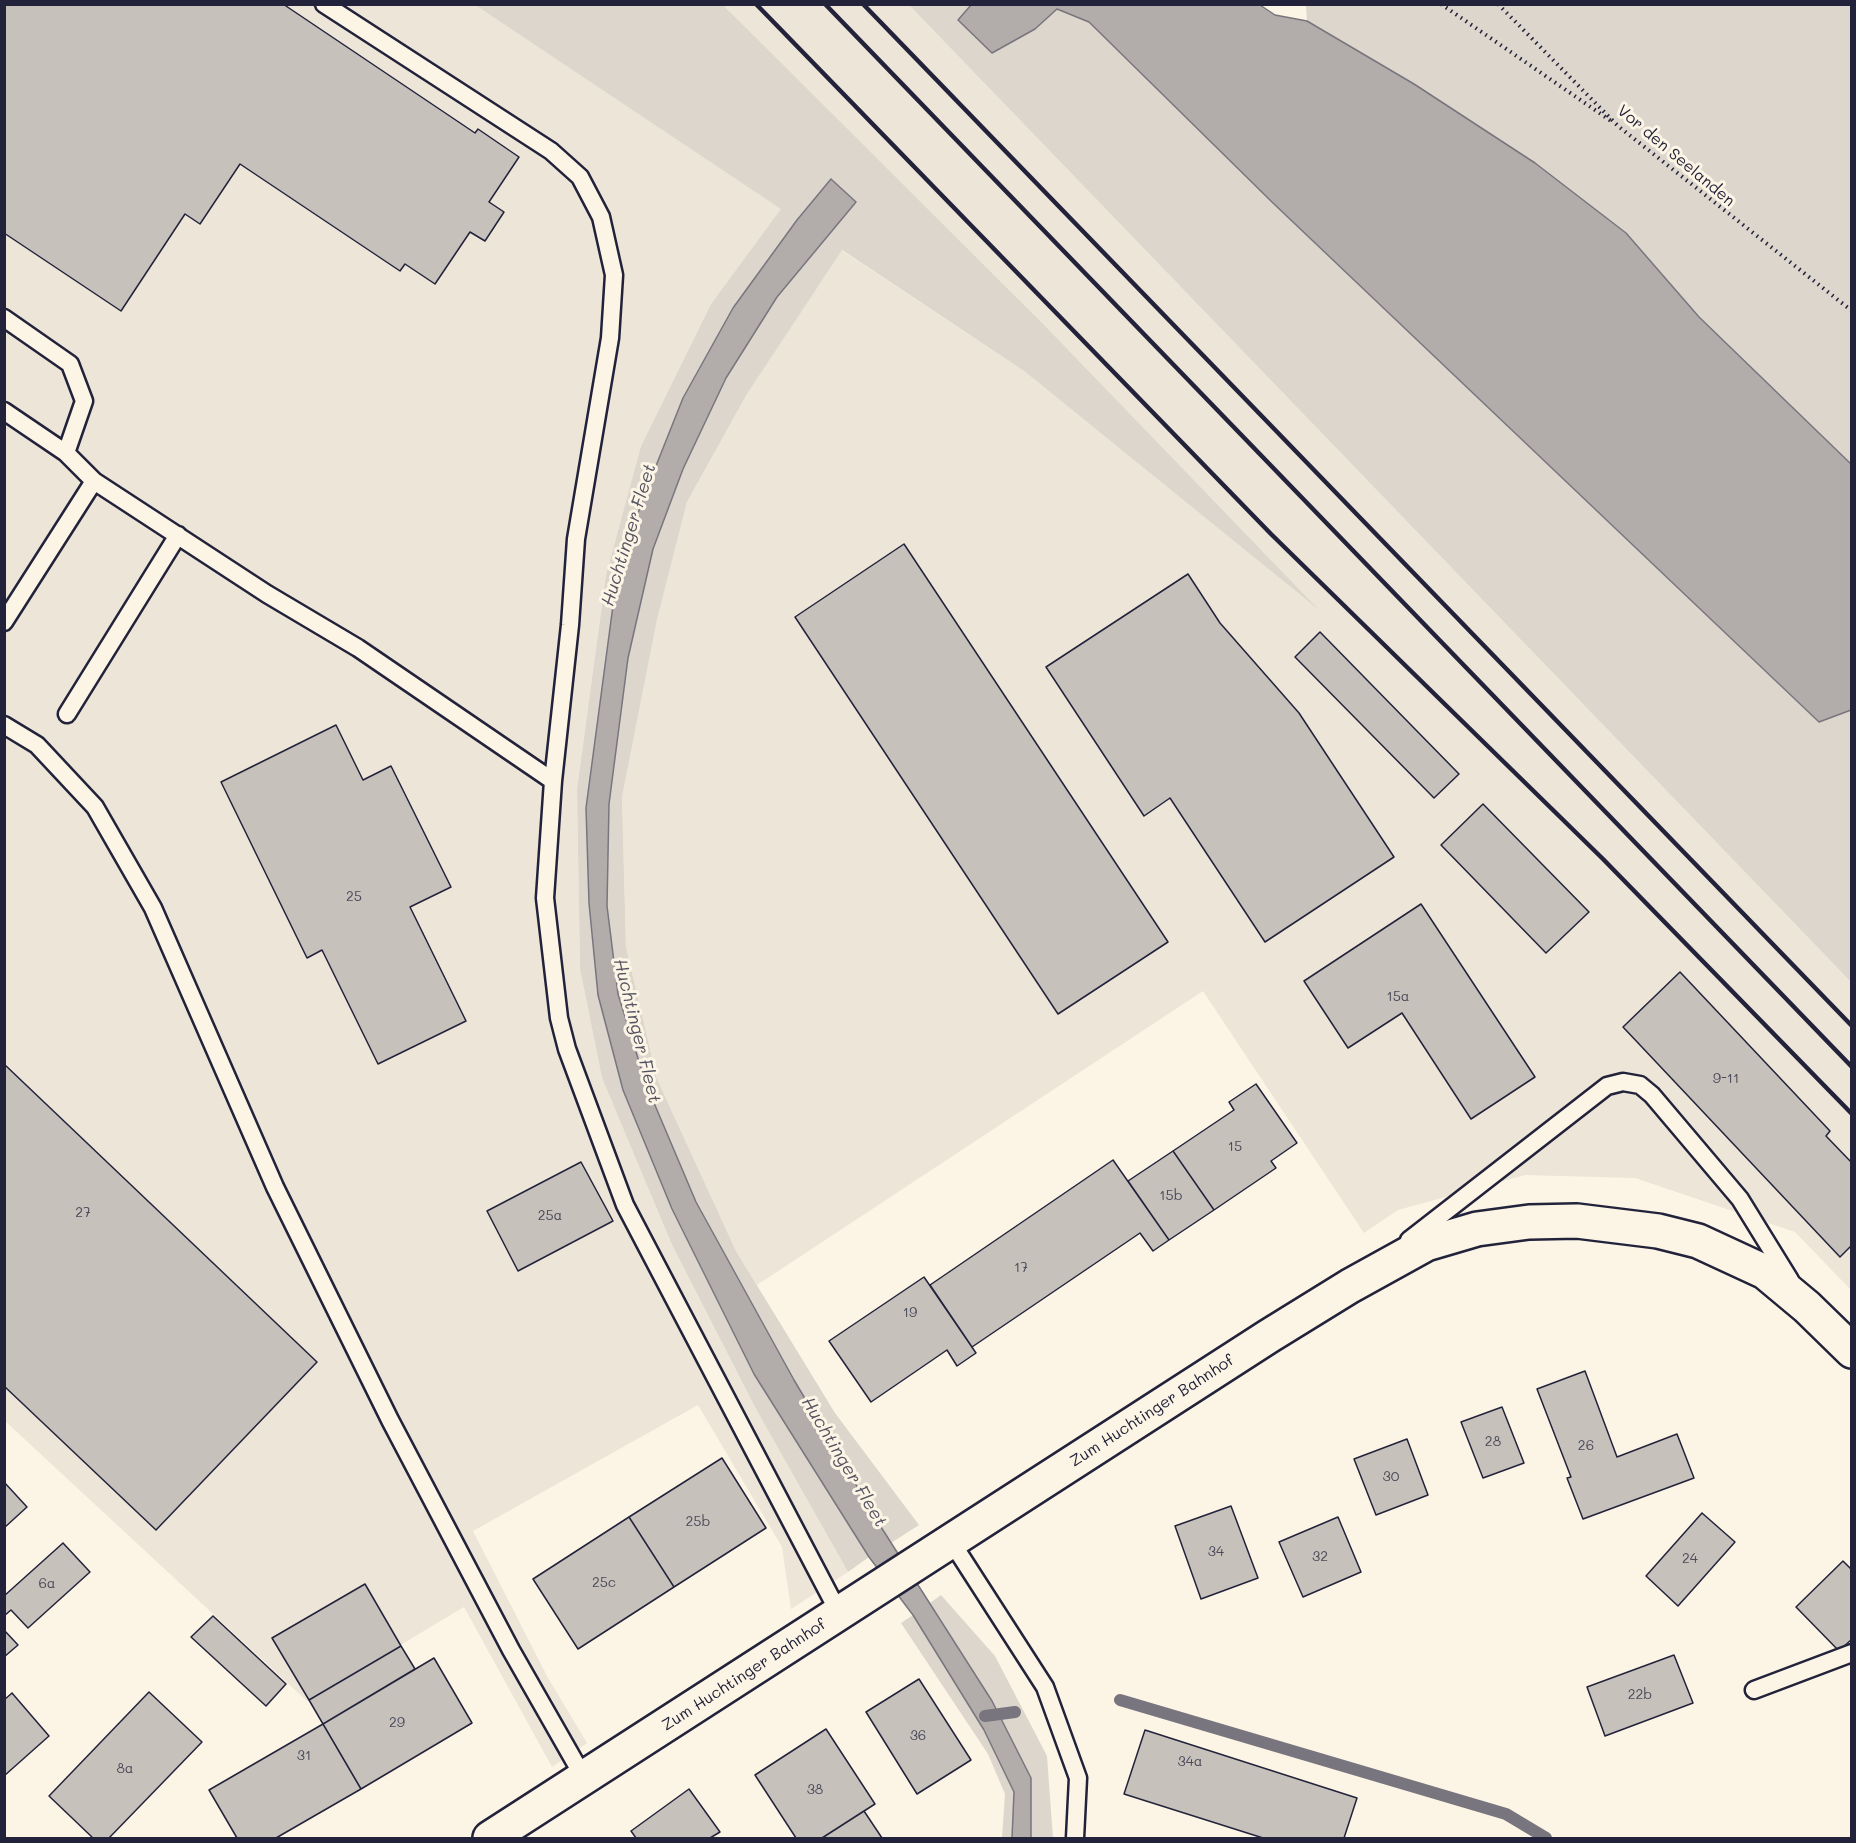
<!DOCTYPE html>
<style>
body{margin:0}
#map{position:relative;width:1856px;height:1843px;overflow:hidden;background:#fcf5e5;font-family:Mali,sans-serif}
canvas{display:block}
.frame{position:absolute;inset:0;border:6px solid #22223b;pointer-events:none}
</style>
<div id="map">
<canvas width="1856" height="1843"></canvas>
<div class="frame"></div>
</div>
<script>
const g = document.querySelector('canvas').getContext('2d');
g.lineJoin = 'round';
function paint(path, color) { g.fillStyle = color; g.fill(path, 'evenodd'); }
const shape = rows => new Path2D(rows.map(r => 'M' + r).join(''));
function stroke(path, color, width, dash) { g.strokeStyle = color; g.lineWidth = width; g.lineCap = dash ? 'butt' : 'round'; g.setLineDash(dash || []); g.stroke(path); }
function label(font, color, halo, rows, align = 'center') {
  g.font = font + ' Mali,sans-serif'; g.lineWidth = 6; g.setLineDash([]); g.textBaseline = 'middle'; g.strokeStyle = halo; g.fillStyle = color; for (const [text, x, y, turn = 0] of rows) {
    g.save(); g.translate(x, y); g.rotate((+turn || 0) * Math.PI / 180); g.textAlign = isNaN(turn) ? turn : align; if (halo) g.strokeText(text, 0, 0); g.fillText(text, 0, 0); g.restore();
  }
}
paint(shape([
 [4,5,475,5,782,209,711,304,641,446,606,575,577,789,580,969,602,1078,672,1245,757,1411,848,1572,791,1609,782,1547,698,1405,473,1531,548,1678,587,1743,552,1767,464,1607,307,1701,5,1421],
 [723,5,909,5,1851,982,1851,1290,1795,1232,1635,1178,1525,1175,1398,1210,1364,1233,1203,991,757,1285,736,1251,657,1079,626,947,622,797,657,620,687,502,747,394,841,250,1024,371,1314,606]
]), '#ece5d8');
paint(shape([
 [475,5,723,5,1043,324,1319,610,1024,371,842,250,747,394,687,502,657,620,622,797,626,947,657,1079,736,1251,835,1413,919,1525,891,1543,794,1380,696,1202,646,1084,618,994,607,906,609,804,628,658,653,549,683,469,726,378,777,297,856,202,832,179,797,220,733,308,683,398,642,501,616,583,586,808,623,1090,672,1209,754,1374,869,1557,848,1572,757,1411,672,1245,602,1078,580,969,577,789,606,575,641,446,711,304,781,209],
 [909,5,971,5,958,20,1035,29,1057,9,1089,22,1273,203,1818,722,1851,710,1851,982],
 [1306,5,1851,5,1851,464,1699,317,1626,233,1414,84,1307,21],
 [941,1595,995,1656,1047,1756,1053,1838,1031,1838,1031,1778,992,1701,930,1603],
 [913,1615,984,1730,1014,1792,1012,1838,1002,1838,1005,1794,988,1754,901,1623]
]), '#dcd6cc');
const water = shape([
 [971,5,1260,5,1275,15,1307,21,1414,84,1535,163,1626,233,1699,317,1851,464,1851,710,1819,722,1273,203,1089,22,1057,9,1035,29,992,53,958,20,971,5],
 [831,179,856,202,777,297,726,378,683,469,653,549,628,658,609,804,607,906,618,994,646,1084,696,1202,794,1380,881,1527,992,1701,1031,1778,1031,1838,1012,1838,1014,1792,984,1730,913,1615,869,1557,754,1374,672,1209,623,1090,598,995,589,903,586,808,616,583,642,501,683,398,733,308,797,220,831,179]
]);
paint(water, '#b2adab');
stroke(water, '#78757e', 1.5);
stroke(shape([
 [1120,1700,1506,1814,1546,1838],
 [985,1716,1015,1712]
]), '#78757e', 12);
const building = shape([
 [4,4,283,4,475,133,478,129,519,157,489,202,504,212,485,241,470,232,435,284,405,264,400,271,240,164,200,224,185,214,121,311,4,233,4,4],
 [904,544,1168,942,1058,1014,795,617,904,544],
 [1188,574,1220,623,1299,713,1394,857,1265,942,1170,798,1144,816,1046,667,1188,574],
 [1320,632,1459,774,1434,798,1295,657,1320,632],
 [336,725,363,780,391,766,451,887,410,907,466,1021,378,1064,322,950,307,958,221,782,336,725],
 [1483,804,1589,912,1546,953,1441,845,1483,804],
 [1421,904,1535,1077,1471,1119,1402,1013,1348,1048,1304,981,1421,904],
 [1680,972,1830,1131,1826,1136,1852,1163,1852,1245,1840,1257,1623,1027,1680,972],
 [4,1064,317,1362,156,1530,4,1386,4,1064],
 [1256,1084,1297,1143,1271,1161,1276,1168,1214,1210,1173,1151,1234,1110,1229,1102,1256,1084],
 [1173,1151,1214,1210,1169,1240,1128,1181,1173,1151],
 [1113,1160,1169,1240,1153,1251,1140,1233,972,1347,930,1285,1113,1160],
 [581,1162,613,1221,518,1271,487,1211,581,1162],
 [924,1277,976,1353,957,1366,947,1350,871,1402,829,1341,924,1277],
 [1585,1371,1617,1457,1677,1434,1694,1478,1583,1519,1567,1478,1571,1477,1537,1389,1585,1371],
 [1502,1407,1524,1463,1483,1478,1461,1422,1502,1407],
 [1407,1439,1428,1495,1376,1515,1354,1459,1407,1439],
 [722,1458,766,1528,674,1587,629,1517,722,1458],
 [4,1482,27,1507,4,1528,4,1482],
 [1231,1506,1258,1578,1201,1599,1175,1526,1231,1506],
 [1702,1513,1735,1542,1678,1606,1646,1576,1702,1513],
 [629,1517,674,1587,578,1649,533,1579,629,1517],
 [1338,1517,1361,1572,1303,1597,1279,1542,1338,1517],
 [63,1543,90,1572,28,1628,11,1610,4,1616,4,1596,63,1543],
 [1843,1561,1852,1570,1852,1639,1839,1651,1796,1607,1843,1561],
 [365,1584,401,1646,309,1700,272,1638,365,1584],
 [213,1616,286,1684,266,1706,191,1637,213,1616],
 [4,1630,18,1645,4,1657,4,1630],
 [401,1646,415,1669,323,1724,309,1700,401,1646],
 [1674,1655,1693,1703,1605,1736,1587,1687,1674,1655],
 [434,1658,472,1723,361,1789,323,1724,434,1658],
 [919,1679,971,1760,917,1794,866,1712,919,1679],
 [149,1692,202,1742,109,1838,93,1838,49,1796,149,1692],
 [12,1693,49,1736,4,1776,4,1700,12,1693],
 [323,1724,361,1789,276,1838,237,1838,209,1790,323,1724],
 [826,1729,875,1804,822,1838,796,1838,755,1775,826,1729],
 [1145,1730,1357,1798,1344,1838,1263,1838,1124,1794,1145,1730],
 [689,1789,720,1832,710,1838,636,1838,631,1831,689,1789],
 [864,1811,882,1838,822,1838,864,1811]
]);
paint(building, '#c6c1bb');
stroke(building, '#22223b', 1.5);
const service = shape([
 [324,4,551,151,580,177,601,217,614,275,610,338,576,539,570,625,553,781,545,898,559,1018,567,1049,625,1205,839,1613],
 [4,318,70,364,84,401,66,453],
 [4,411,66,453,94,481,267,594,358,648,553,781],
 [4,622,94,481],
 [67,714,178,535],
 [4,725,37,745,95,807,153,908,275,1187,390,1420,511,1650,584,1778],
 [1409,1240,1607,1086,1623,1082,1640,1085,1652,1095,1740,1199,1790,1280],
 [951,1541,1045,1687,1078,1778,1075,1838],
 [1754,1690,1852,1653]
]);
const tertiary = shape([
 [490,1838,1269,1336,1350,1286,1426,1244,1477,1229,1529,1222,1577,1221,1658,1231,1698,1241,1765,1272,1807,1307,1852,1351]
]);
stroke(service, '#22223b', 21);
stroke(tertiary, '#22223b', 38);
stroke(shape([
 [1441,4,1611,121],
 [1498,4,1618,126,1852,311]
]), '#22223b', 4, [1.5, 4.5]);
stroke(service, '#fcf5e5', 16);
stroke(tertiary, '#fcf5e5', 33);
stroke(shape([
 [756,4,1271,534,1603,859,1852,1114],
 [825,4,1852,1067],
 [863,4,1852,1026]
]), '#22223b', 4.5);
label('14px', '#4b4a5b', null, [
 ["25",354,897],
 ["15a",1398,997],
 ["9-11",1726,1079],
 ["15",1235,1147],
 ["15b",1171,1196],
 ["27",83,1213],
 ["25a",550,1216],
 ["17",1021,1268],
 ["19",910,1313],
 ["28",1493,1442],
 ["26",1586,1446],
 ["30",1391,1477],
 ["25b",698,1522],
 ["34",1216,1552],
 ["32",1320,1557],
 ["24",1690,1559],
 ["25c",604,1583],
 ["6a",47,1584],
 ["22b",1640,1695],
 ["29",397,1723],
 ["36",918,1736],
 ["31",304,1756],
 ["34a",1190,1762],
 ["8a",125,1769],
 ["38",815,1790]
]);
label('16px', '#22223b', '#fcf5e5', [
 ["Vor den Seelanden",1676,156,40],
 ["Zum Huchtinger Bahnhof",1152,1411,-33],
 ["Zum Huchtinger Bahnhof",744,1675,-33]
]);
label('italic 18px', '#545362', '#fcf5e5', [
 ["Huchtinger Fleet",629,535,-73],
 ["Huchtinger Fleet",637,1031,76],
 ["Huchtinger Fleet",844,1462,59]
]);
</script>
